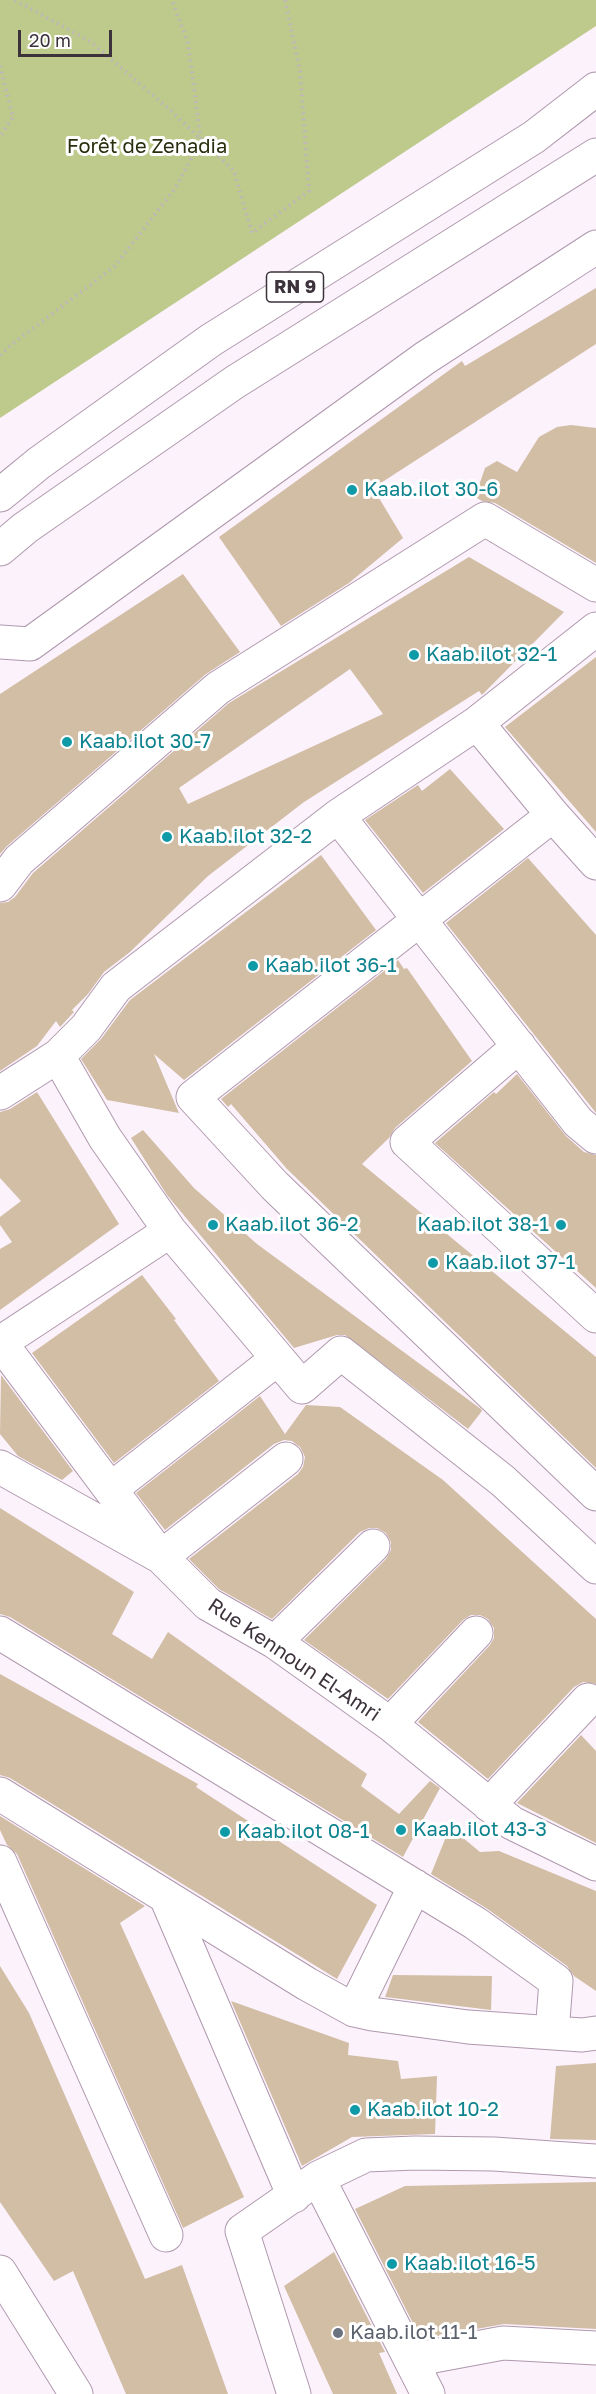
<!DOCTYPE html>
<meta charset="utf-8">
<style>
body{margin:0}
#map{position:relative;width:596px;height:2394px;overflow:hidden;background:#fcf2fc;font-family:"Golos Text",sans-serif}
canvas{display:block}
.scale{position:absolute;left:18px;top:30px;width:94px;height:27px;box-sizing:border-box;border:3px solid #3c323b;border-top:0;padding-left:8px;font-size:18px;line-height:21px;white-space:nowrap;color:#3c323b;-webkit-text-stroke:4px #fff;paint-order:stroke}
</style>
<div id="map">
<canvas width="596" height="2394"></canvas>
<div class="scale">20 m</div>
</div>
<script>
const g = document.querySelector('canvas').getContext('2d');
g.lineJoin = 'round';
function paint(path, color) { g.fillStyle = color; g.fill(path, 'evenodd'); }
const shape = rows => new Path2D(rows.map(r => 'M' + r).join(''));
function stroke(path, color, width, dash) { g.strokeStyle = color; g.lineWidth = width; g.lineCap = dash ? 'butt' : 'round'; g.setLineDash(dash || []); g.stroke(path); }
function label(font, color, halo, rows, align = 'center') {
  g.font = font + ' "Golos Text",sans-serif'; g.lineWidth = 6; g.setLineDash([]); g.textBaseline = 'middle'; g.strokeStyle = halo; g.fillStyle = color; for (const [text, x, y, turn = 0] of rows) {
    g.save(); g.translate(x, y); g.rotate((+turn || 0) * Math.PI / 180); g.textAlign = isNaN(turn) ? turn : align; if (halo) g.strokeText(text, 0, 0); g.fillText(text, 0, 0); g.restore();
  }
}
paint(shape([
 [0,0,596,0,596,26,0,418]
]), '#bdca8b');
paint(shape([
 [596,288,596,344,373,488,403,538,349,583,281,626,219,537,462,361,465,366],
 [571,425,596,428,596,563,495,503,482,501,475,497,485,468,497,461,517,472,539,437,557,427],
 [469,557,564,612,482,695,479,691,304,802,208,876,130,952,104,972,88,994,72,1010,74,1012,60,1027,56,1021,37,1046,0,1071,0,903,8,902,15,897,33,873,229,703],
 [350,669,383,714,188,804,179,788],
 [183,574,240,652,206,674,7,846,0,854,0,694],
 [596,657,596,832,505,727],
 [450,769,504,829,423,893,365,820,418,785,422,791],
 [321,855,376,930,184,1080,154,1054,179,1113,107,1100,81,1059,101,1039,130,1000],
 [528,858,596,935,596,1113,446,923],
 [398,960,404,969,407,968,472,1061,395,1128,389,1138,362,1164,596,1357,596,1468,287,1169,231,1104,228,1107,221,1099],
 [517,1074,566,1136,584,1152,596,1155,596,1288,435,1143,494,1092,496,1094],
 [37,1092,119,1224,0,1310,0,1249,12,1242,0,1225,0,1217,21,1201,0,1178,0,1112,10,1109],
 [143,1130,194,1188,257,1244,481,1409,482,1411,468,1429,345,1335,337,1335,294,1348,167,1195,131,1138],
 [142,1275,176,1319,174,1320,219,1381,114,1463,32,1353],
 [1,1375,73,1471,62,1480,18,1456,0,1434],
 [260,1396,285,1434,306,1405,340,1407,443,1480,596,1619,596,1684,583,1682,574,1687,488,1779,418,1722,490,1645,494,1638,494,1628,488,1619,480,1615,471,1615,463,1620,388,1699,304,1640,386,1559,391,1550,391,1542,386,1533,377,1528,369,1528,360,1532,272,1619,219,1589,189,1559,298,1474,303,1467,305,1457,300,1447,292,1441,284,1440,274,1444,165,1530,136,1493],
 [0,1508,134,1592,112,1634,152,1659,168,1632,367,1774,361,1786,399,1814,430,1781,440,1788,403,1857,10,1617,0,1614],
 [0,1674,198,1784,196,1787,377,1905,337,1979,10,1778,0,1775],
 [581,1735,596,1751,596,1843,517,1803],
 [0,1816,145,1906,120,1923,244,2197,183,2228,17,1854,7,1845,0,1830],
 [450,1827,480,1852,499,1851,596,1891,596,1991,574,1976,567,1966,486,1908,431,1874],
 [0,1966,29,2013,145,2279,182,2265,228,2394,126,2394,73,2271,54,2281,0,2202],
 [393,1975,492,1976,491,2010,385,1997],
 [231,2001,349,2043,348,2055,398,2061,401,2079,437,2076,435,2134,352,2137,302,2166],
 [596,2063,596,2140,550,2139,556,2066],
 [596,2182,596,2329,504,2324,421,2339,355,2209,405,2186],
 [334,2252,385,2352,379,2353,397,2394,333,2394,284,2286]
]), '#d2bda5');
const minor = shape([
 [0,642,30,644,425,358,596,247],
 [477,723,553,815,596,863],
 [553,815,193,1097,275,1186,596,1494],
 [338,816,578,1122,596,1137],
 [0,885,19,860,218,688,485,519,596,585],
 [519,1046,407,1142,596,1316],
 [58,1056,105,1138,170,1231,302,1387,341,1353,503,1481,596,1567],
 [0,1093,58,1056,86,1028,116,987,338,816,477,723,596,629],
 [0,1342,161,1557,208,1604,275,1642,344,1691,390,1724,512,1823,596,1864],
 [0,1343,170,1231],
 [0,1467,161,1557,286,1459],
 [111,1489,277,1359],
 [0,1633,475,1923,556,1981,552,2033],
 [275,1642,373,1546],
 [390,1724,476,1633],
 [0,1794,307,1984,354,2010,372,2014,468,2027,582,2035,596,2033],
 [489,1805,588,1700],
 [0,1862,166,2235],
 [166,1897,294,2196],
 [354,2010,415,1886],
 [318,2178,428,2394],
 [412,2360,503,2343,596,2348],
 [294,2394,242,2231,318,2178,366,2155,415,2153,494,2154,596,2161]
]);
const tertiary = shape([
 [0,2272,76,2394]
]);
const primary = shape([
 [0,495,39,463,211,340,534,137,596,89],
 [0,549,25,528,235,382,596,155]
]);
stroke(minor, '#af98ad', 35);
stroke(tertiary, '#af98ad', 35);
stroke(primary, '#af98ad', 35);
stroke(shape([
 [15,0,91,42,169,109,234,171,252,233,309,191,300,71,285,0],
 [0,66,13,117,0,137],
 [0,355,11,345,115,266,176,187,201,140,188,43,172,0]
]), '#bfb5bf', 4, [1.5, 4.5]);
stroke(minor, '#fff', 33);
stroke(tertiary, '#fff', 33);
stroke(primary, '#fff', 33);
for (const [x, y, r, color] of [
 [352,490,6,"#0f9aa8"],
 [414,655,6,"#0f9aa8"],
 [67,742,6,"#0f9aa8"],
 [167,837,6,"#0f9aa8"],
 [253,966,6,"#0f9aa8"],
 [213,1225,6,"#0f9aa8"],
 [561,1225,6,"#0f9aa8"],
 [433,1263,6,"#0f9aa8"],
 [401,1830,6,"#0f9aa8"],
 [225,1832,6,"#0f9aa8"],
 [355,2110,6,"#0f9aa8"],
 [392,2264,6,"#0f9aa8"],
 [338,2333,6,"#6b7280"]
]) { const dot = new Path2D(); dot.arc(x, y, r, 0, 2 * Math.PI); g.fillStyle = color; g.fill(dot); stroke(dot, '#fff', 2); }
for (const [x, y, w] of [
 [295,287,57]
]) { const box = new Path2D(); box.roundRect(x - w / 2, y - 15, w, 30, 4.5); g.fillStyle = '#fff'; g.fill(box); stroke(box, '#3c323b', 1.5); }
label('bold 18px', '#3c323b', null, [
 ["RN 9",295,287]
]);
label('20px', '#292f0e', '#fff', [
 ["Forêt de Zenadia",147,147]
]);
label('20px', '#0d838f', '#fff', [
 ["Kaab.ilot 30-6",364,490],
 ["Kaab.ilot 32-1",426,655],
 ["Kaab.ilot 30-7",79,742],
 ["Kaab.ilot 32-2",179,837],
 ["Kaab.ilot 36-1",265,966],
 ["Kaab.ilot 36-2",225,1225],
 ["Kaab.ilot 38-1",549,1225,"right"],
 ["Kaab.ilot 37-1",445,1263],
 ["Kaab.ilot 43-3",413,1830],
 ["Kaab.ilot 08-1",237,1832],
 ["Kaab.ilot 10-2",367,2110],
 ["Kaab.ilot 16-5",404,2264]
], 'left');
label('20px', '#3c323b', '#fff', [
 ["Rue Kennoun El-Amri",294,1660,34]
]);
label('20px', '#5b616d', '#fff', [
 ["Kaab.ilot 11-1",350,2333]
], 'left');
</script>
